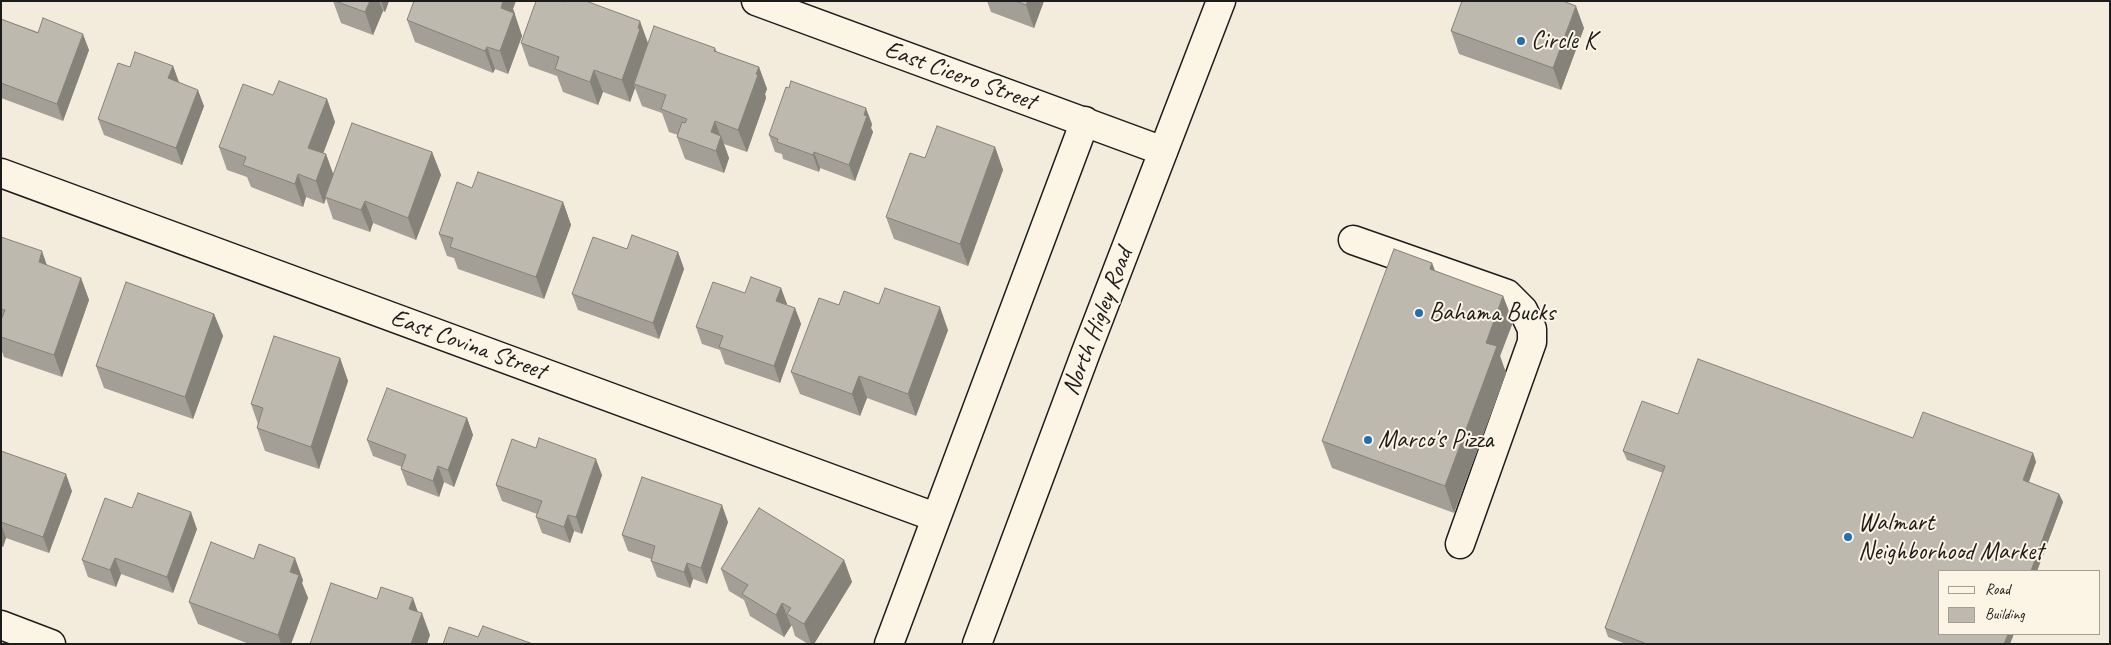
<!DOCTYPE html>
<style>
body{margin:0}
#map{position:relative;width:2111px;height:645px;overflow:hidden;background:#f3ecdd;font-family:Caveat,sans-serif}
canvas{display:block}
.frame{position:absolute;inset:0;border:2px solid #1c1c1c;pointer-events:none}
.legend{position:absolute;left:1938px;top:570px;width:162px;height:65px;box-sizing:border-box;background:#fcf5e5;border:1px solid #a29e95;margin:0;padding:6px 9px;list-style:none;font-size:15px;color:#1c1c1c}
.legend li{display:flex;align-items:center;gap:10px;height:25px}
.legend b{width:25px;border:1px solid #a29e95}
</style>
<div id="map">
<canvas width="2111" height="645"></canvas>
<div class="frame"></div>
<ul class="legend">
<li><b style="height:6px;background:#fcf5e5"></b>Road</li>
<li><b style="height:14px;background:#beb9ae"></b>Building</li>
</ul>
</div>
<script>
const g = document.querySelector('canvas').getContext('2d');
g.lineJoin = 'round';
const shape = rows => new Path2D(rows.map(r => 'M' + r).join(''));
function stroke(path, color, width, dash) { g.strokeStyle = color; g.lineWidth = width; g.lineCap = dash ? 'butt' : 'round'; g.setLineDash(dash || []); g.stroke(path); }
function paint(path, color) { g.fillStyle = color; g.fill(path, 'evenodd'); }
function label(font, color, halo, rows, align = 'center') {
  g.font = font + ' Caveat,sans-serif'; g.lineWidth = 4; g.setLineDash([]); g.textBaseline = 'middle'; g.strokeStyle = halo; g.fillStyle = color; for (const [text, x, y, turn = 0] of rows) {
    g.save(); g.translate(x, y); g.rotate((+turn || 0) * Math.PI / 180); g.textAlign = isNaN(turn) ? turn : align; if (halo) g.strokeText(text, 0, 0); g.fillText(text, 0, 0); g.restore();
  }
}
const minor = shape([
 [756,1,1163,151],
 [1,173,935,517],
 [1353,240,1507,294,1523,310,1532,329,1532,342,1460,544],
 [1,625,51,644],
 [889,644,1085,121]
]);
const major = shape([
 [977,644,1086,352,1221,1]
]);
stroke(minor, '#1c1c1c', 31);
stroke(major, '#1c1c1c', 31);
stroke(minor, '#fcf5e5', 28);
stroke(major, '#fcf5e5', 28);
paint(shape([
 [333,1,389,1,385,12,383,11,373,35,341,23],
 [987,1,1044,1,1034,28,991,12],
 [513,9,515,14,515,15,522,36,508,74,495,69,493,73,415,42,407,20],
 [1,19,89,50,63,121,1,98],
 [1584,28,1561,90,1459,54,1451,31],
 [521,43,648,43,715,48,717,52,759,67,767,89,765,94,766,98,747,152,724,144,729,158,724,173,685,159,677,137,678,135,669,132,662,113,642,106,635,88,630,102,603,92,598,105,563,92,557,76,529,66],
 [173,66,179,82,204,106,182,165,104,135,98,119,130,67],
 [273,95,327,99,335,122,323,153,326,154,333,175,432,152,441,175,416,240,373,223,370,232,333,219,326,198,324,204,306,197,303,207,251,187,247,177,227,170,219,147],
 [872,124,871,128,873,132,855,181,820,168,819,172,783,159,782,154,775,152,769,135],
 [995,147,1003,170,968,266,894,239,886,217,925,158],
 [472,188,563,202,571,225,544,299,458,269,454,258,447,256,439,234],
 [1,237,48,266,81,278,89,300,62,377,4,357,1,349],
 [627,249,678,252,684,269,659,339,578,310,572,294],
 [1432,263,1435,271,1503,296,1513,322,1500,356,1506,373,1454,513,1332,468,1322,441],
 [781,288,787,305,795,308,801,324,780,383,725,364,720,350,702,344,696,327,745,293],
 [839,305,948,330,916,416,867,398,860,416,800,394,791,372],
 [214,314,223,336,193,419,104,388,96,366],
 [340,358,348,381,319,469,265,451,257,428,258,424,251,404],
 [1678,414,1913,438,2033,453,2036,462,2029,482,2059,494,2063,502,2037,571,1940,571,2010,644,1626,644,1608,637,1605,628,1663,473,1627,460,1623,451],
 [467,418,473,435,454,487,444,482,439,497,407,485,401,469,402,467,373,456,367,440],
 [1,451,72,491,49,553,6,538,3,547,1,547],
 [602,475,582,534,574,531,570,543,542,533,536,517,537,514,502,501,496,485],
 [132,508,197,529,173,593,121,574,116,587,88,577,82,560],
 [728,522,707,584,693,579,690,588,657,577,651,561,651,559,628,551,622,535],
 [844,560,852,582,814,644,808,644,795,636,792,626,791,626,784,637,750,616,744,600,729,591,721,569],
 [303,580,302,583,308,598,291,644,249,644,198,624,189,602]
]), '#a39f96');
paint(shape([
 [370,1,379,1,383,11,373,35,365,12],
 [381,1,389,1,385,12],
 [503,1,516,1,513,9,515,14,515,15,522,36,508,74,500,51,501,8],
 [1028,1,1044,1,1034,28,1026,5],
 [1576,6,1584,28,1561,90,1553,68],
 [640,21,648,43,634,84,635,88,630,102,622,80],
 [83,34,89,50,63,121,57,104],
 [487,47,495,69,493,73,485,51],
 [173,66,179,83,168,78],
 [759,67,767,89,765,94,766,98,747,152,738,130],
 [594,70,603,92,598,105,590,82],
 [198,90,204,106,182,165,176,148],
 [327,99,335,122,317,170,308,148],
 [866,108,872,124,871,128,873,132,855,181,849,165],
 [715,121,721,138,721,136,729,158,724,173,716,151,711,132],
 [995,147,1003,170,968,266,960,244],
 [432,152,441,175,416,240,408,218],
 [814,152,820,168,819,172,813,155],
 [326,154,334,176,325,197,326,198,324,204,316,181],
 [298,174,306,197,303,207,295,184],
 [365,201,373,223,370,232,361,210],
 [563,202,571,225,544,299,536,277],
 [42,251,50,274,39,262],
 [678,252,684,269,659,339,653,323],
 [1432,263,1442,290,1430,269],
 [81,278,89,300,62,377,54,355],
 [781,288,787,304,782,317,776,301],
 [1503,296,1513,322,1500,356,1506,373,1454,513,1445,486,1486,343],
 [940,307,948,330,916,416,908,394],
 [795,308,801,324,780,383,774,366],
 [214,314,223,336,193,419,185,397],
 [340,358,348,381,319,469,311,447],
 [859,376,867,398,860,416,852,394],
 [467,418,473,435,454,487,448,470],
 [2033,453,2036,462,2026,489,2023,480],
 [596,459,602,475,582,534,576,517],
 [438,466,444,482,439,497,433,481],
 [66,474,72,491,49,553,43,537],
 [2059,494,2063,502,2037,571,2031,571],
 [722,505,728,522,707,584,701,568],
 [191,512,197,529,173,593,167,577],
 [568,515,574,531,570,543,564,527],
 [1,524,6,538,3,547,1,543],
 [115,558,121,574,116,587,110,570],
 [295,558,303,580,302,583,308,598,291,644,281,644,278,635,290,572],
 [844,560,852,582,814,644,811,644,804,624],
 [687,563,693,579,690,588,684,572],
 [413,598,420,618,422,613,430,635,427,644,411,644,409,609],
 [782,603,791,626,784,637,776,615],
 [2008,634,2014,634,2010,644,2004,644]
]), '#85827a');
const building = shape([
 [335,1,370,1,365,12,335,1],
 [414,1,503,1,501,8,514,13,500,51,487,47,485,51,407,20,414,1],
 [536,1,562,1,565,2,565,1,586,1,640,21,638,28,640,29,622,80,594,70,590,82,555,69,559,57,521,43,536,1],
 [1015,1,1028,1,1026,5,1015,1],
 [1462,1,1563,1,1576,6,1553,68,1451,31,1462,1],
 [43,18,83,34,57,104,1,83,1,19,38,33,43,18],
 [654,26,715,48,714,51,759,67,756,74,758,75,738,130,715,121,711,132,721,136,716,151,677,137,682,122,685,123,687,119,661,109,666,95,634,84,654,26],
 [135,52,173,66,168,78,198,90,176,148,98,119,118,63,130,67,135,52],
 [279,81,327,99,308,148,326,154,316,181,298,174,295,184,243,165,246,157,219,147,243,84,273,95,279,81],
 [791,81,866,108,864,115,867,116,849,165,814,152,813,155,777,142,778,139,769,135,786,87,789,88,791,81],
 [352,123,432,152,408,218,365,201,361,210,325,197,352,123],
 [937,126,995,147,960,244,886,217,910,153,925,158,937,126],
 [478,172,563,202,536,277,450,247,453,238,439,234,457,182,472,188,478,172],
 [632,235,678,252,653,323,572,294,593,237,627,249,632,235],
 [1,237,42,251,39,262,81,278,54,355,1,337,1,320,5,310,1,309,1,237],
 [1394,249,1432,263,1430,269,1503,296,1486,343,1497,346,1445,486,1322,441,1394,249],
 [751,277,781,288,776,301,795,308,774,366,719,347,723,336,696,327,713,282,745,293,751,277],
 [126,282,214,314,185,397,96,366,126,282],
 [885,288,940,307,908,394,859,376,852,394,791,372,819,298,839,305,844,291,879,304,885,288],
 [274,336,340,358,311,447,257,428,263,408,251,404,274,336],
 [1698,359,1913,438,1923,412,2033,453,2023,480,2059,494,2031,571,1940,571,1940,634,2008,634,2004,644,1647,644,1605,628,1665,466,1623,451,1642,401,1678,414,1698,359],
 [387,388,467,418,448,470,438,466,433,481,401,469,406,455,367,440,387,388],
 [539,438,596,459,576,517,568,515,564,527,536,517,542,501,496,485,512,439,536,448,539,438],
 [1,451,66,474,43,537,1,522,1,451],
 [642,477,722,505,701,568,687,563,684,572,651,561,655,546,622,535,642,477],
 [138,493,191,512,167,577,115,558,110,570,82,560,105,498,132,508,138,493],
 [759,508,844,560,804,624,787,614,791,608,782,603,776,615,742,594,748,585,721,569,759,508],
 [211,542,254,559,259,544,295,558,290,572,299,575,278,635,189,602,211,542],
 [331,583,377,599,381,587,413,598,409,609,422,613,411,644,310,644,331,583],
 [483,626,533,644,443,644,449,627,478,637,483,626]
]);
paint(building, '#beb9ae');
stroke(building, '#85827a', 1);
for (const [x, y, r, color] of [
 [1521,41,5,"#1f6fb2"],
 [1419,313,5,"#1f6fb2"],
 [1368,440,5,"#1f6fb2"],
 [1848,537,5,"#1f6fb2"]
]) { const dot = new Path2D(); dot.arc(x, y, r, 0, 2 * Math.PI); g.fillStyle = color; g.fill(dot); stroke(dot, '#fcf5e5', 2); }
label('25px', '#1c1c1c', '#fcf5e5', [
 ["Circle K",1531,41],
 ["Bahama Bucks",1429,313],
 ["Marco's Pizza",1378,440],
 ["Walmart",1858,523],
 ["Neighborhood Market",1858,552]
], 'left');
label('25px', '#1c1c1c', '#fcf5e5', [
 ["East Cicero Street",960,76,20],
 ["North Higley Road",1098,322,-69],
 ["East Covina Street",468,345,20]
]);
</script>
